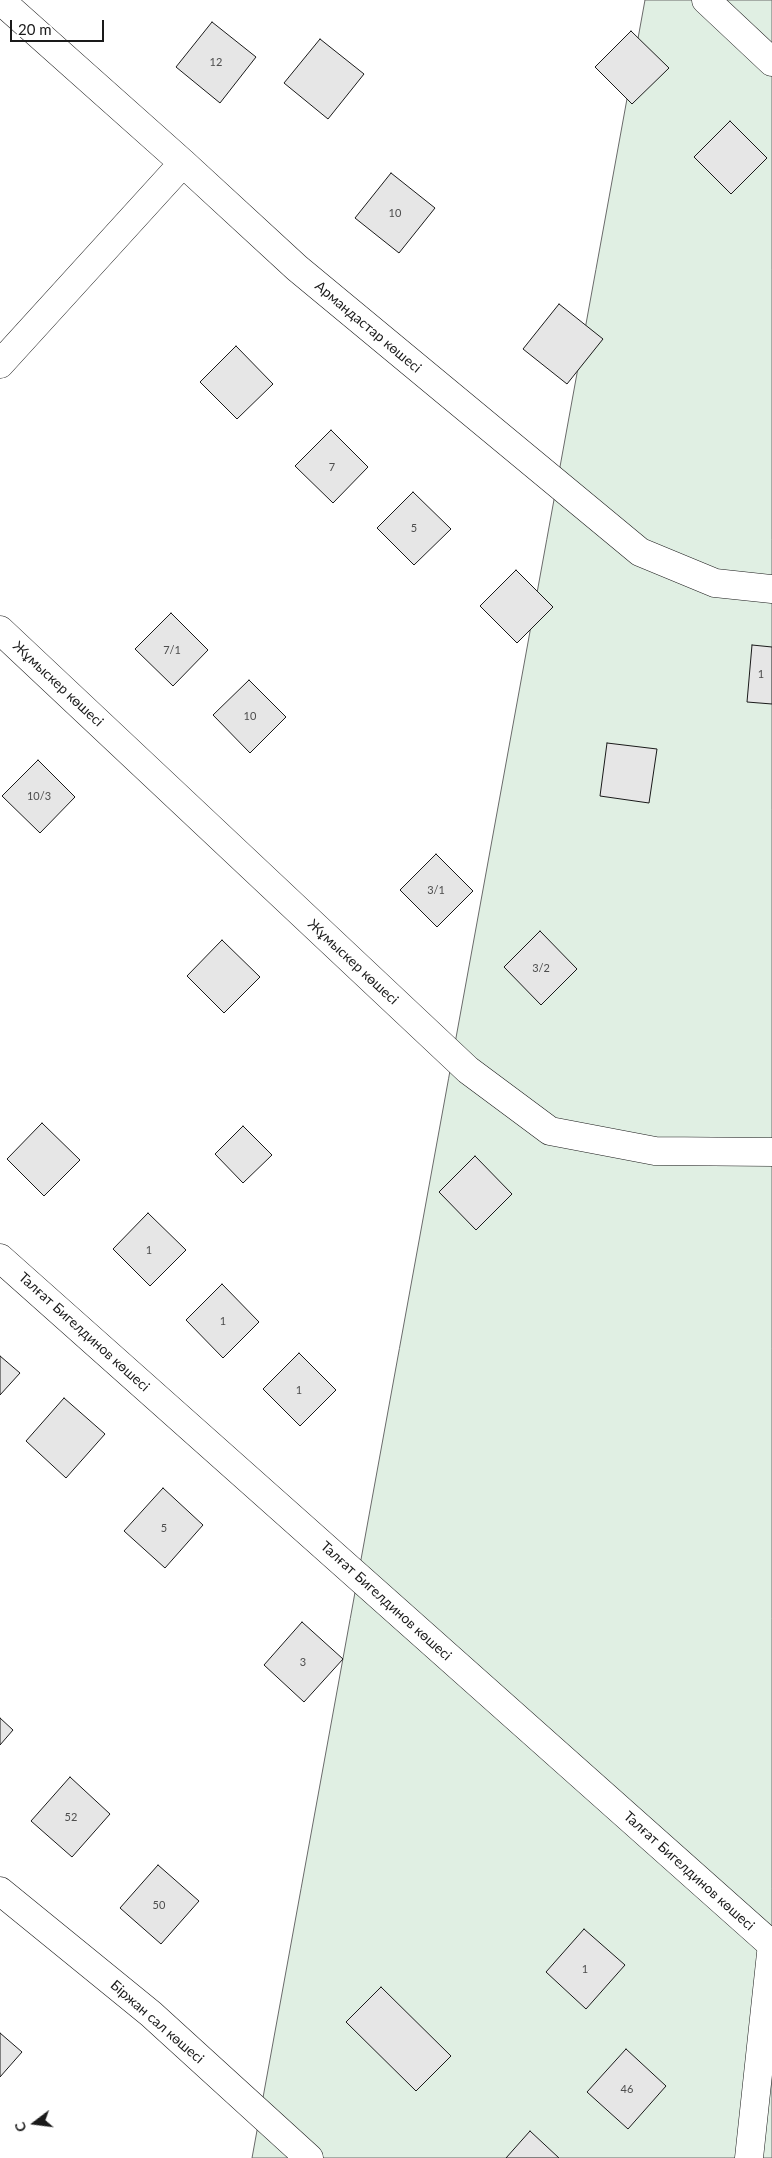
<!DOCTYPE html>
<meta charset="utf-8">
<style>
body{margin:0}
#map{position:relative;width:772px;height:2158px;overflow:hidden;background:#fff;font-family:Lato,sans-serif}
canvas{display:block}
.north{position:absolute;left:10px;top:2098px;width:50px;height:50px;-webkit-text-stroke:4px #fff;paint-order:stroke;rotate:255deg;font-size:14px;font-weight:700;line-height:20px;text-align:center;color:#1a1a1a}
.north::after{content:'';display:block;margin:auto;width:18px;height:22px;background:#1a1a1a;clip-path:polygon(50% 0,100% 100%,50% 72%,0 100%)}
.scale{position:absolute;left:10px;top:20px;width:94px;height:22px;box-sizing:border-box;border:2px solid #1a1a1a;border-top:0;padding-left:6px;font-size:15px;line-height:18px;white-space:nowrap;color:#1a1a1a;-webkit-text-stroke:4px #fff;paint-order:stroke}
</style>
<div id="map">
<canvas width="772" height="2158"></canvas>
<div class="north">С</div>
<div class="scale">20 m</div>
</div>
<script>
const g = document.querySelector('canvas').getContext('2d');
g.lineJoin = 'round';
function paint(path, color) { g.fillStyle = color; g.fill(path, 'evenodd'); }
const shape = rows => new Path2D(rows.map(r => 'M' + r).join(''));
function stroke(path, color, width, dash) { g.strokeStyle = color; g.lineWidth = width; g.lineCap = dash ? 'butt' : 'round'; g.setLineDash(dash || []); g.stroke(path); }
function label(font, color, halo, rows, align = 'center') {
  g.font = font + ' Lato,sans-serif'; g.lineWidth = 4; g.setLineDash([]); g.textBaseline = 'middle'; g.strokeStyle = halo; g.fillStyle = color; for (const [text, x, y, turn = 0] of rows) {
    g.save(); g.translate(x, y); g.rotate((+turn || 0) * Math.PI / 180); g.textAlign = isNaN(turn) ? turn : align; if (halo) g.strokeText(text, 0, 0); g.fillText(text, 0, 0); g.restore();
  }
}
const green = shape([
 [645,0,772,0,772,2158,252,2158,645,0]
]);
paint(green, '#e0efe3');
stroke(green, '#6a6a6a', 1);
const building = shape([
 [212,22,256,57,220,103,176,67,212,22],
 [631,31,669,68,632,104,595,67,631,31],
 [320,39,364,74,328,119,284,83,320,39],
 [730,121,767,158,731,194,694,157,730,121],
 [391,173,435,208,399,253,355,218,391,173],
 [559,304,603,339,567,384,523,349,559,304],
 [236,346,273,384,237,419,200,382,236,346],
 [331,430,368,467,333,503,295,466,331,430],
 [413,492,451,529,414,565,377,528,413,492],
 [516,570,553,607,517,643,480,606,516,570],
 [171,613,208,650,173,686,135,649,171,613],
 [752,645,772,647,772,704,747,702,752,645],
 [249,680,286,717,250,753,213,715,249,680],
 [607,743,657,749,649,803,600,796,607,743],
 [38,760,75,797,40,833,2,796,38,760],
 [436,854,473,891,437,927,400,890,436,854],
 [540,931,577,969,541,1005,504,967,540,931],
 [222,940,260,977,224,1013,187,976,222,940],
 [42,1123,80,1160,44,1196,7,1159,42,1123],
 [243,1126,272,1155,243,1183,215,1154,243,1126],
 [475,1156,512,1194,476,1230,439,1192,475,1156],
 [148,1213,186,1250,150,1286,113,1249,148,1213],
 [222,1284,259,1322,223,1358,186,1320,222,1284],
 [299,1353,336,1390,300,1426,263,1389,299,1353],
 [0,1356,20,1373,0,1395,0,1356],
 [64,1398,105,1434,66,1478,26,1441,64,1398],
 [163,1488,203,1525,165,1568,124,1531,163,1488],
 [302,1622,343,1659,304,1702,264,1665,302,1622],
 [0,1718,13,1730,0,1745,0,1718],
 [70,1777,110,1814,72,1857,31,1821,70,1777],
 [158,1865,199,1901,161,1944,120,1908,158,1865],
 [584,1929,625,1965,586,2009,546,1972,584,1929],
 [381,1987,451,2056,416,2091,346,2022,381,1987],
 [0,2033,22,2052,0,2077,0,2033],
 [626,2049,666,2086,628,2129,587,2092,626,2049],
 [530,2131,559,2158,506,2158,530,2131]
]);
paint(building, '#e6e6e6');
stroke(building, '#1a1a1a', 1);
const minor = shape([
 [0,0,183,163,297,268,640,552,715,583,772,589],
 [706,0,772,62],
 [0,364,183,163],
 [0,630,468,1070,550,1131,655,1151,772,1152],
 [0,1258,772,1945],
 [0,1891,151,2014,309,2158]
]);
const tertiary = shape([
 [749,2158,772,1944]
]);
stroke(minor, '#1a1a1a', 29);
stroke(tertiary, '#1a1a1a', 29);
stroke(minor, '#fff', 28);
stroke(tertiary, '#fff', 28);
label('11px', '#4d4d4d', null, [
 ["12",216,62],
 ["10",395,213],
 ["7",332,467],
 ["5",414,528],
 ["7/1",172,650],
 ["1",761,674],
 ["10",250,716],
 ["10/3",39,796],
 ["3/1",436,890],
 ["3/2",541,968],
 ["1",149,1250],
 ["1",223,1321],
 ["1",299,1390],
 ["5",164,1528],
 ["3",303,1662],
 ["52",71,1817],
 ["50",159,1905],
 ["1",585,1969],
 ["46",627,2089]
]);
label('14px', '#1a1a1a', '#fff', [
 ["Армандастар көшесі",368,327,40],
 ["Жұмыскер көшесі",58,684,43],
 ["Жұмыскер көшесі",353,962,43],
 ["Талғат Бигелдинов көшесі",84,1332,42],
 ["Талғат Бигелдинов көшесі",386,1601,42],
 ["Талғат Бигелдинов көшесі",689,1871,42],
 ["Біржан сал көшесі",157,2022,41]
]);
</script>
